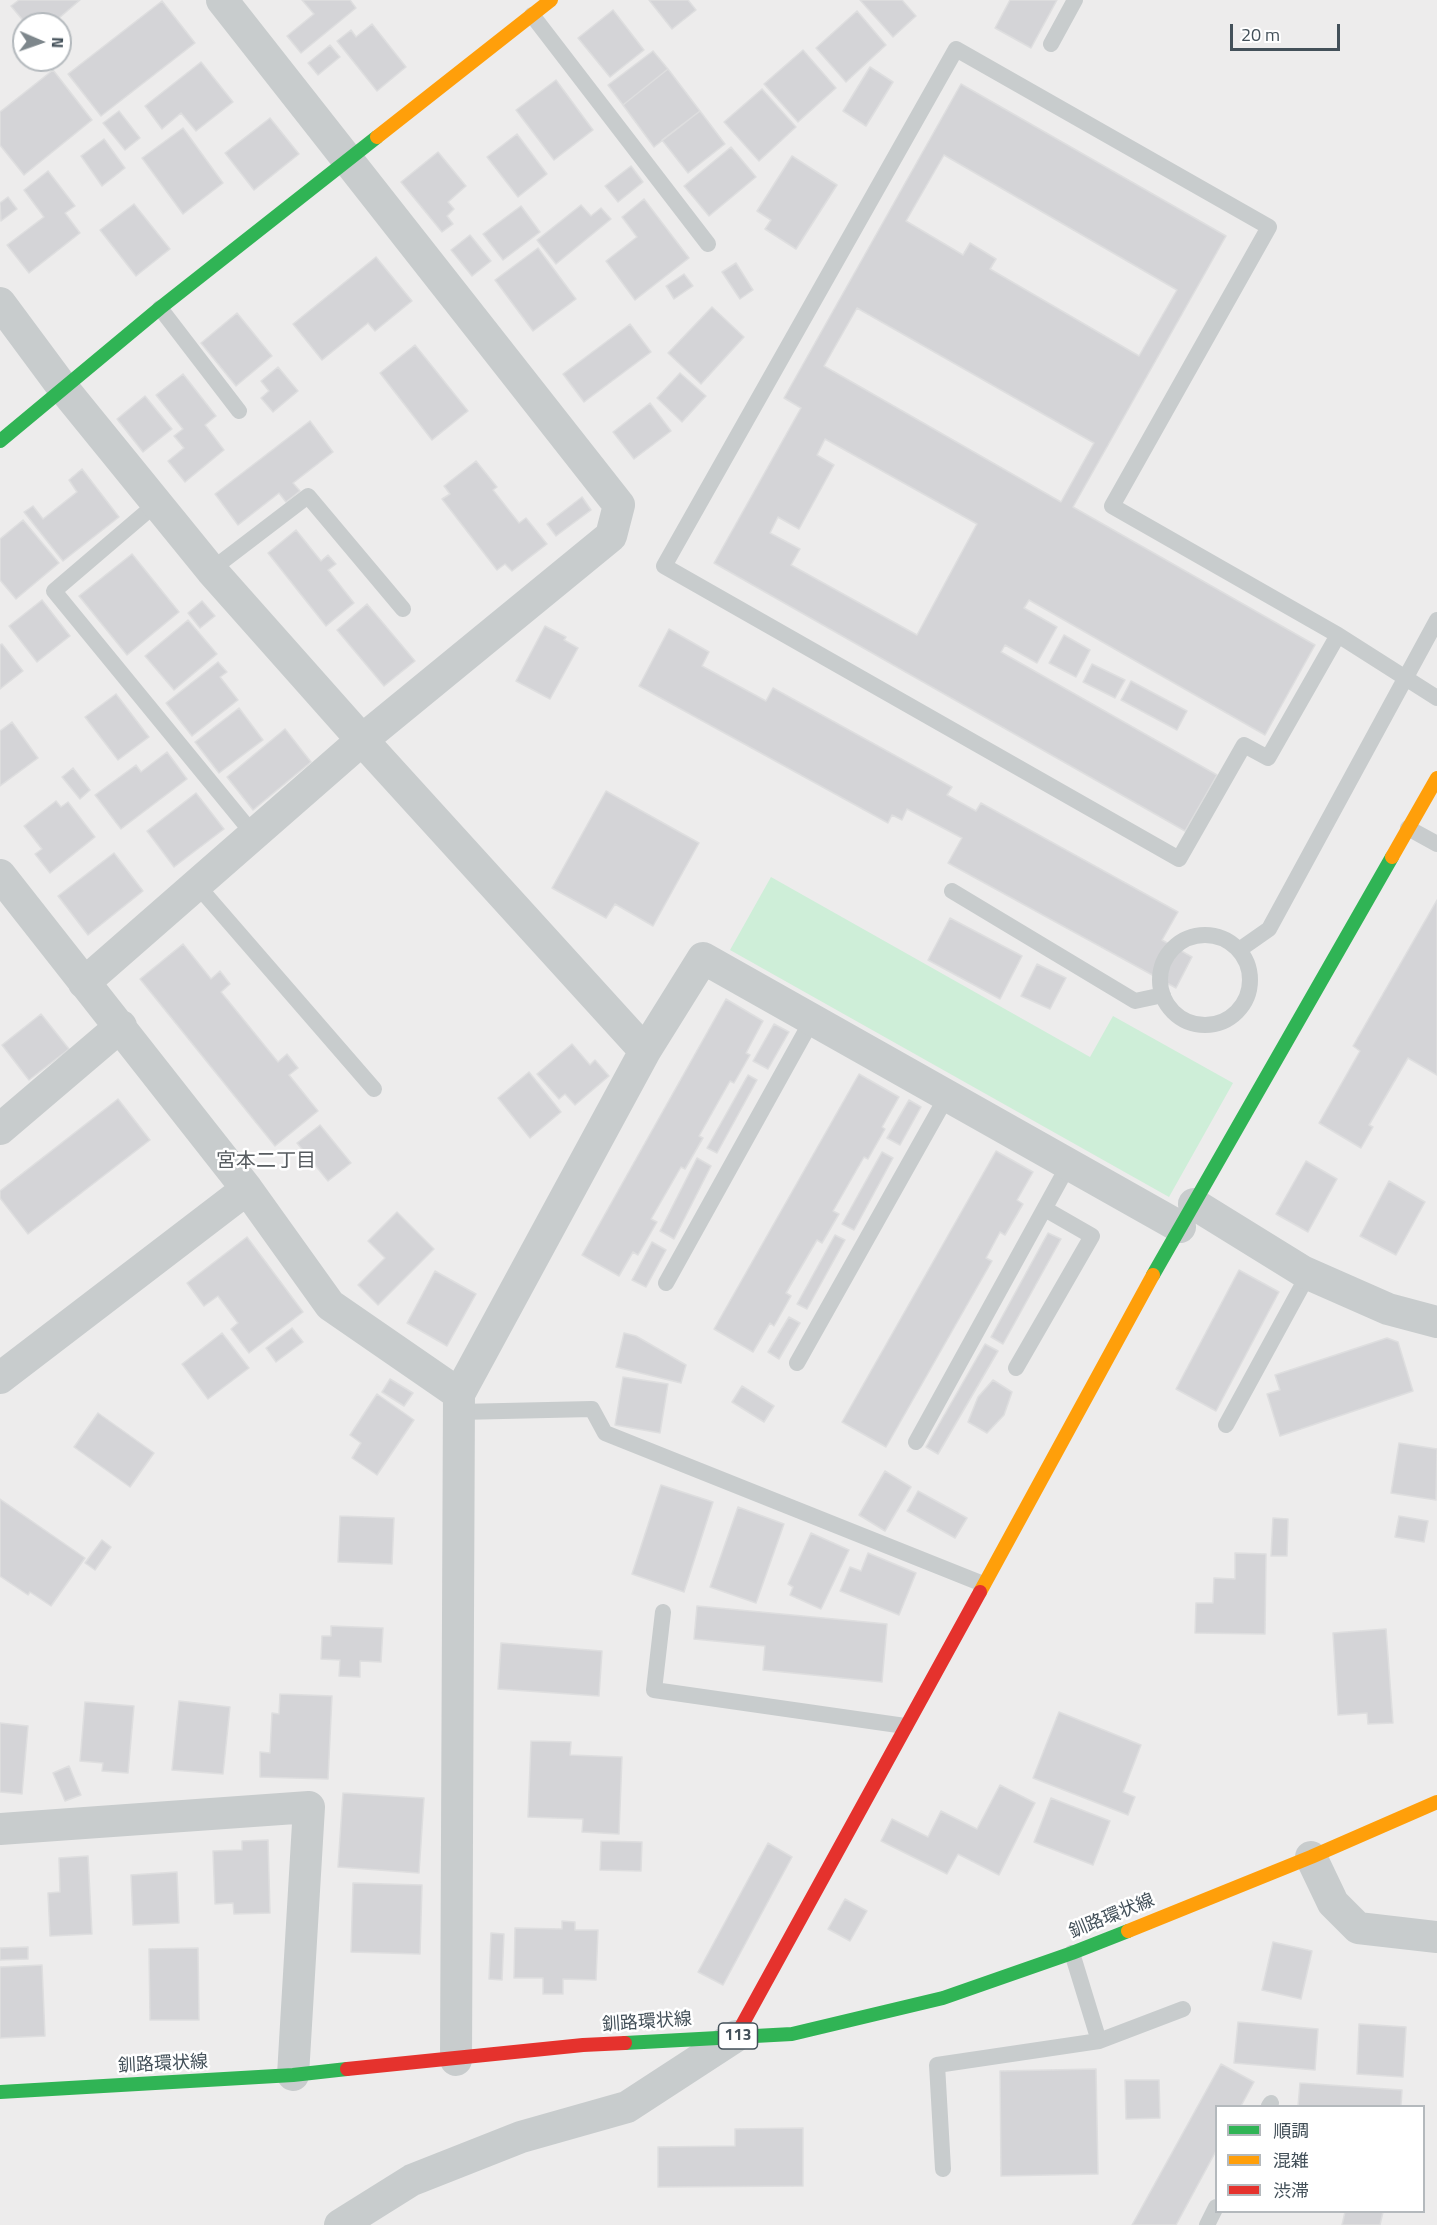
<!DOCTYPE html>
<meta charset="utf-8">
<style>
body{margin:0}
#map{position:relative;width:1437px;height:2225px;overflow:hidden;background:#edecec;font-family:"Titillium Web","Noto Sans JP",sans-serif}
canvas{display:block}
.legend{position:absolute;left:1215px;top:2105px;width:210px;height:108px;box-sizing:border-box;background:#fff;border:2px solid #b4b9bd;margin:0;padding:8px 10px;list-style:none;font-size:18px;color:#435059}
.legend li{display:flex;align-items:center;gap:12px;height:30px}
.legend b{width:30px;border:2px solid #b4b9bd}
.north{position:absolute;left:12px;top:12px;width:60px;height:60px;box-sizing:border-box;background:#fff;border:2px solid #b4b9bd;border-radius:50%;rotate:92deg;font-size:16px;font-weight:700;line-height:24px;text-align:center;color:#435059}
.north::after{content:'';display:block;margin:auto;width:21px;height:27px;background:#7e878c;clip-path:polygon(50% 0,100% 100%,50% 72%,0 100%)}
.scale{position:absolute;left:1230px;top:24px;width:110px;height:27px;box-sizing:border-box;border:3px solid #435059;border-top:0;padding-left:8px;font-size:18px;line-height:21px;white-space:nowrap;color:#435059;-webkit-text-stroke:4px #fff;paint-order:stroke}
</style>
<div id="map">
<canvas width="1437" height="2225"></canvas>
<ul class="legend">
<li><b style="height:8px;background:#30b455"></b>順調</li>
<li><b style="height:8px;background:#ff9f0a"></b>混雑</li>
<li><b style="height:8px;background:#e5322d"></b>渋滞</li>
</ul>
<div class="north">N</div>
<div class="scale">20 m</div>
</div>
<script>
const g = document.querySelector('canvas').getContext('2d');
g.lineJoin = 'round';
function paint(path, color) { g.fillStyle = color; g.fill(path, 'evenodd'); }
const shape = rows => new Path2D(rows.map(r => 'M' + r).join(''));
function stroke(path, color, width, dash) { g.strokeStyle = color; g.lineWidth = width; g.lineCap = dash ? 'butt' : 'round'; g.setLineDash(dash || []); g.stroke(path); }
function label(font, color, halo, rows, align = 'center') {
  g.font = font + ' "Titillium Web","Noto Sans JP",sans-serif'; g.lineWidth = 5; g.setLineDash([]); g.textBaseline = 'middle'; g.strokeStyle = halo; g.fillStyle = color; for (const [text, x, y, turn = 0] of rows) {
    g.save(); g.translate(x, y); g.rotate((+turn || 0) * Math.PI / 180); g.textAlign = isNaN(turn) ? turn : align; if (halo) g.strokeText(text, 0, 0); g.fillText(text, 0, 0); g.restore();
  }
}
paint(shape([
 [771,877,1090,1057,1113,1016,1233,1083,1169,1197,730,950]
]), '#ceeed8');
const building = shape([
 [19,0,80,0,52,24,26,24,11,6,19,0],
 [302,0,350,0,356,8,301,53,287,36,314,14,302,0],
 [649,0,688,0,696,10,672,29,649,0],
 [860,0,902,0,916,16,893,37,860,0],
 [1010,0,1057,0,1031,48,995,28,1010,0],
 [162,1,195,43,101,116,68,74,162,1],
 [613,10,644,50,610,77,578,38,613,10],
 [857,11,886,45,846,82,816,48,857,11],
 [372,24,406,67,377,91,337,41,351,30,356,37,372,24],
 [330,45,340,57,318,75,308,63,330,45],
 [803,50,836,88,798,122,764,84,803,50],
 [653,51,668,69,623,105,608,85,653,51],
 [201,62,233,102,196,131,181,113,162,129,145,106,201,62],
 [870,67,893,82,866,126,843,111,870,67],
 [668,69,700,111,654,147,623,105,668,69],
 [53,70,92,120,24,175,0,145,0,112,53,70],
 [556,80,593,130,554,160,516,110,556,80],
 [961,84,1226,236,1073,507,1315,645,1265,735,1029,600,1024,608,1057,627,1037,663,1005,645,1001,652,1217,775,1185,831,714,563,801,408,784,398,961,84],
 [944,155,1177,290,1139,356,990,269,996,259,970,243,963,255,906,221,944,155],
 [857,308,1094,443,1061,502,824,366,857,308],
 [825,439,977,524,917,635,791,565,800,549,770,533,778,517,799,529,834,465,817,455,825,439],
 [762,89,796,127,759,161,724,122,762,89],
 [119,111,140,138,125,150,103,123,119,111],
 [700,111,725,144,688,173,662,140,700,111],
 [270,118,299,154,254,190,225,153,270,118],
 [183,128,223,183,183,214,142,158,183,128],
 [517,134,547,174,518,197,487,157,517,134],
 [104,139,125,168,102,186,81,156,104,139],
 [731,147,756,177,709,216,684,186,731,147],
 [438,152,466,186,448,202,454,209,447,216,453,224,442,232,401,182,438,152],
 [792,156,837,185,796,249,765,229,771,220,757,211,792,156],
 [631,166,643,182,618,202,605,186,631,166],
 [48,171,75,206,65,213,80,233,29,273,7,245,44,217,24,190,48,171],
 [8,197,17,209,1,221,0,203,8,197],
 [644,199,689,258,635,300,606,261,637,237,622,217,644,199],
 [134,204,170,249,136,276,100,230,134,204],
 [581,205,591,216,601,208,611,219,556,264,537,240,581,205],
 [521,206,540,232,503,260,483,234,521,206],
 [470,235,491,261,472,276,451,250,470,235],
 [538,248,576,299,533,331,495,280,538,248],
 [376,257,412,301,375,331,368,323,322,360,293,324,376,257],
 [736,263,753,290,740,299,722,272,736,263],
 [684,274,693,286,674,299,666,286,684,274],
 [712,307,744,337,701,384,668,353,712,307],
 [237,313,272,356,236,386,201,343,237,313],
 [630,324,651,352,584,402,563,374,630,324],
 [415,345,468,411,432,440,380,373,415,345],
 [278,367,298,391,273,412,261,398,269,391,261,381,278,367],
 [680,373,706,396,682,422,657,398,680,373],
 [183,374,216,416,205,425,224,450,185,482,168,461,184,448,174,436,183,429,156,395,183,374],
 [145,396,172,429,143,452,117,419,145,396],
 [650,403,671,431,634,459,613,432,650,403],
 [310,421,333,452,293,483,300,491,286,502,279,493,238,525,215,494,310,421],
 [476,461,497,487,493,490,519,523,526,518,547,544,512,571,505,564,497,570,442,499,450,494,444,486,476,461],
 [82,469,119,517,63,561,24,512,33,506,43,519,77,492,69,480,82,469],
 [582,497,591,510,556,536,547,524,582,497],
 [23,520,59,563,16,599,0,580,0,539,23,520],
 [296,530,321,561,328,555,336,564,328,570,354,603,326,626,268,553,296,530],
 [132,554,179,612,127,655,79,596,132,554],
 [42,600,70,636,37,662,9,626,42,600],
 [202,601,215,616,200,628,188,613,202,601],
 [367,604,415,661,384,686,337,630,367,604],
 [188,620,217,654,174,690,145,656,188,620],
 [545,626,566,637,564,640,578,648,550,699,516,681,545,626],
 [669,629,709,652,702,666,766,701,773,688,952,787,947,795,976,811,981,803,1178,912,1162,940,1192,957,1176,988,948,863,962,838,907,809,902,820,892,815,888,823,639,686,669,629],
 [1064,635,1090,650,1076,677,1049,663,1064,635],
 [2,644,23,671,0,689,0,645,2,644],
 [218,662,227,672,220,677,238,700,192,736,166,703,218,662],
 [1092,664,1125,680,1115,698,1083,682,1092,664],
 [1131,681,1187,711,1177,730,1121,700,1131,681],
 [116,694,149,737,118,760,85,717,116,694],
 [239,708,263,740,219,773,195,742,239,708],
 [12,722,38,758,0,786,0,731,12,722],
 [285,729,311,762,253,810,227,777,285,729],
 [167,752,187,779,121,829,95,795,136,765,141,772,167,752],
 [73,768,90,790,80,799,62,777,73,768],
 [606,791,699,843,653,926,615,904,606,918,552,888,606,791],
 [196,793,224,829,174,867,147,831,196,793],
 [56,801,61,807,68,802,95,837,50,873,35,854,42,849,24,826,56,801],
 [114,853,143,891,88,935,58,896,114,853],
 [1437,900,1437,1075,1408,1058,1369,1125,1373,1127,1361,1148,1319,1123,1360,1051,1353,1046,1437,900],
 [950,918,1022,956,1000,999,928,960,950,918],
 [183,944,211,979,220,971,230,984,221,992,278,1062,287,1054,298,1068,289,1075,318,1111,275,1146,140,979,183,944],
 [1037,964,1066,978,1050,1009,1021,996,1037,964],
 [726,999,763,1021,746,1053,750,1055,734,1083,730,1081,699,1136,703,1138,685,1169,681,1167,651,1219,657,1222,638,1255,633,1252,619,1276,582,1255,726,999],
 [41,1014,69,1049,29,1080,2,1045,41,1014],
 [774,1024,789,1032,768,1069,753,1061,774,1024],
 [572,1044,590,1065,595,1060,609,1076,575,1105,565,1094,559,1099,537,1074,572,1044],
 [529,1072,561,1112,530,1138,498,1098,529,1072],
 [859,1074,899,1097,882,1127,885,1129,868,1159,864,1157,833,1211,839,1214,822,1243,817,1240,786,1293,791,1296,774,1326,770,1323,753,1352,714,1329,859,1074],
 [748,1075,757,1080,717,1153,707,1148,748,1075],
 [118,1099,150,1140,28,1234,0,1198,0,1191,118,1099],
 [909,1100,921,1107,900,1145,887,1138,909,1100],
 [320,1125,351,1163,328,1181,297,1143,320,1125],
 [996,1151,1033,1172,1017,1200,1023,1204,1005,1235,1000,1232,986,1258,992,1261,886,1447,842,1422,996,1151],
 [882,1152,893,1158,854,1230,842,1224,882,1152],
 [697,1158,711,1166,674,1239,660,1231,697,1158],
 [1306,1161,1337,1179,1308,1232,1276,1214,1306,1161],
 [1389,1181,1425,1202,1396,1255,1360,1236,1389,1181],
 [397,1212,434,1249,378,1305,358,1285,385,1258,368,1241,397,1212],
 [1048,1233,1061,1239,1003,1344,991,1337,1048,1233],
 [835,1235,845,1240,807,1309,797,1304,835,1235],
 [247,1237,303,1312,249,1353,231,1329,238,1323,218,1296,204,1306,187,1283,247,1237],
 [652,1242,666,1250,646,1287,632,1280,652,1242],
 [1239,1270,1279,1292,1216,1411,1176,1389,1239,1270],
 [435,1271,476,1294,447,1346,407,1323,435,1271],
 [789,1317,800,1323,779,1359,768,1352,789,1317],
 [292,1328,303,1342,276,1362,266,1348,292,1328],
 [222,1333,249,1368,208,1399,182,1364,222,1333],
 [624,1333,636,1336,686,1365,681,1383,616,1367,624,1333],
 [1387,1338,1398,1342,1413,1391,1280,1436,1267,1394,1280,1390,1275,1375,1387,1338],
 [985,1344,998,1351,938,1454,926,1447,985,1344],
 [623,1377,668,1384,660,1433,615,1425,623,1377],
 [390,1379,413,1393,404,1406,382,1392,390,1379],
 [993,1380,1012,1392,1004,1415,987,1433,968,1422,978,1397,993,1380],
 [742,1386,774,1406,764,1422,732,1402,742,1386],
 [377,1394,414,1420,377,1475,352,1458,361,1443,350,1435,377,1394],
 [98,1413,154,1453,130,1487,74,1447,98,1413],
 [1399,1443,1437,1449,1436,1500,1391,1493,1399,1443],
 [885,1471,911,1487,885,1531,859,1515,885,1471],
 [661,1485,713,1502,684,1592,632,1574,661,1485],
 [918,1491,967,1518,955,1538,907,1511,918,1491],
 [0,1499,85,1558,51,1606,30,1592,28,1595,0,1576,0,1499],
 [738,1507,784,1524,756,1603,710,1587,738,1507],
 [340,1516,394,1518,392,1564,338,1562,340,1516],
 [1399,1516,1428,1521,1424,1542,1395,1537,1399,1516],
 [1273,1518,1288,1519,1287,1556,1271,1556,1273,1518],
 [811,1533,849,1550,821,1609,790,1595,793,1587,788,1584,811,1533],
 [102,1540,111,1547,95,1570,85,1563,102,1540],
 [868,1553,916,1573,899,1615,840,1591,850,1567,861,1571,868,1553],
 [1235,1553,1266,1554,1265,1634,1195,1633,1196,1603,1213,1603,1214,1578,1235,1579,1235,1553],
 [697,1606,887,1624,882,1682,763,1670,765,1646,694,1639,697,1606],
 [331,1626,383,1628,381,1662,360,1661,360,1677,339,1676,340,1660,321,1659,322,1636,331,1636,331,1626],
 [1386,1629,1393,1723,1368,1724,1367,1713,1338,1715,1333,1633,1386,1629],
 [501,1643,602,1651,599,1696,498,1689,501,1643],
 [280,1694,332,1696,328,1779,260,1777,260,1752,270,1753,272,1713,279,1714,280,1694],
 [179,1701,230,1707,223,1774,172,1770,179,1701],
 [85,1702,134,1706,128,1773,102,1771,103,1763,80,1761,85,1702],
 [1059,1712,1141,1745,1123,1792,1135,1797,1128,1815,1033,1778,1059,1712],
 [0,1723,28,1726,22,1794,0,1792,0,1723],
 [531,1741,571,1742,570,1755,622,1757,619,1834,582,1832,583,1819,528,1817,531,1741],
 [69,1766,81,1795,65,1801,53,1773,69,1766],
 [1000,1785,1035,1803,999,1875,958,1854,947,1874,881,1841,892,1819,928,1837,941,1811,977,1829,1000,1785],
 [343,1793,424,1798,419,1873,338,1867,343,1793],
 [1051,1798,1110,1821,1093,1865,1034,1842,1051,1798],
 [268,1840,270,1913,234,1914,233,1903,215,1904,213,1851,242,1850,242,1841,268,1840],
 [601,1841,642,1842,641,1871,600,1870,601,1841],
 [768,1843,792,1857,723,1985,698,1972,768,1843],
 [88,1856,92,1934,50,1936,48,1893,60,1892,59,1858,88,1856],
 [177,1872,179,1923,133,1925,131,1875,177,1872],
 [353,1883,422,1885,420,1954,351,1952,353,1883],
 [845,1899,867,1911,850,1941,828,1929,845,1899],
 [562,1921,575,1922,575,1930,598,1930,596,1980,563,1979,563,1994,543,1994,543,1978,514,1978,515,1928,562,1929,562,1921],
 [491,1933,504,1934,502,1980,489,1979,491,1933],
 [1273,1942,1312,1951,1301,1999,1262,1990,1273,1942],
 [28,1947,28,1959,0,1960,0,1948,28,1947],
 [198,1948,199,2020,150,2020,149,1949,198,1948],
 [42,1965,45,2036,0,2038,0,1967,42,1965],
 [1238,2022,1318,2029,1315,2070,1234,2063,1238,2022],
 [1359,2024,1406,2027,1403,2077,1357,2074,1359,2024],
 [1221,2064,1254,2082,1241,2106,1216,2106,1216,2151,1176,2225,1132,2225,1221,2064],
 [1096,2069,1098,2174,1001,2176,1000,2071,1096,2069],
 [1125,2080,1159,2080,1160,2118,1126,2119,1125,2080],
 [1300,2083,1402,2090,1401,2106,1298,2106,1300,2083],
 [803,2128,803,2186,658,2187,658,2147,735,2146,735,2129,803,2128],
 [1345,2212,1383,2212,1380,2225,1342,2225,1345,2212]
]);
paint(building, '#d4d4d7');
stroke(building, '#dededf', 1.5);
stroke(shape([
 [532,15,708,244],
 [1051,44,1075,0],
 [160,308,239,411],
 [157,503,54,591,254,835],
 [211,570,308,496,403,609],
 [1338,635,1268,758,1244,745,1179,859,664,566,956,49,1269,227,1112,506,1338,635,1437,698],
 [1408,828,1437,844],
 [197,885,374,1089],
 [952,891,1135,1001,1163,995],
 '1160 980a45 45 0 1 1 90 0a45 45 0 1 1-90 0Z',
 [1239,950,1269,929,1437,620],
 [666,1283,812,1020],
 [797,1363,947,1096],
 [1016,1368,1092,1236,1045,1209],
 [459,1412,592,1409,605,1433,983,1584],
 [1226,1425,1309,1273],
 [916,1442,1069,1164],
 [663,1612,654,1690,905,1726],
 [1072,1953,1099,2041,1183,2009],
 [1269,2106,1271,2103],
 [943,2169,937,2065,1099,2041],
 [1207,2225,1216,2207]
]), '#c8cccd', 16);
stroke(shape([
 [0,303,63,388,211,570,362,740,645,1051],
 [0,875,247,1189,330,1305,459,1394],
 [84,983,362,740,611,536,619,505,222,0],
 [0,1129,121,1026],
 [1194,1204,1304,1272,1388,1309,1437,1322],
 [0,1378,247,1189],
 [0,1829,309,1807,293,2075],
 [1311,1857,1333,1903,1358,1928,1437,1937],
 [456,2060,459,1394,645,1051,703,958,1180,1227],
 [340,2225,412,2180,521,2137,627,2107,736,2036]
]), '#c8cccd', 32);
stroke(shape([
 [0,441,160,308,377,137],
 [1153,1275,1392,857],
 [625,2043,792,2034,943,1998,1072,1953,1128,1931],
 [0,2092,293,2075,347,2069]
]), '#30b455', 14);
stroke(shape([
 [377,137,551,0],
 [1392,857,1437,778],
 [980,1592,1153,1275],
 [1128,1931,1311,1857,1437,1802]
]), '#ff9f0a', 14);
stroke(shape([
 [736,2036,980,1592],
 [347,2069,583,2045,625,2043]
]), '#e5322d', 14);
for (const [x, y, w] of [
 [738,2036,39]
]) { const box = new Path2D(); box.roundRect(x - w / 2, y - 13, w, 26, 4.5); g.fillStyle = '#fff'; g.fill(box); stroke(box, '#435059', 1.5); }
label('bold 16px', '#435059', null, [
 ["113",738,2036]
]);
label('18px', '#435059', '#fff', [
 ["釧路環状線",1112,1917,-22],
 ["釧路環状線",647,2023,-4],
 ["釧路環状線",163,2065,-3]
]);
label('20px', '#575c60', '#fff', [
 ["宮本二丁目",266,1162]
]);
</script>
